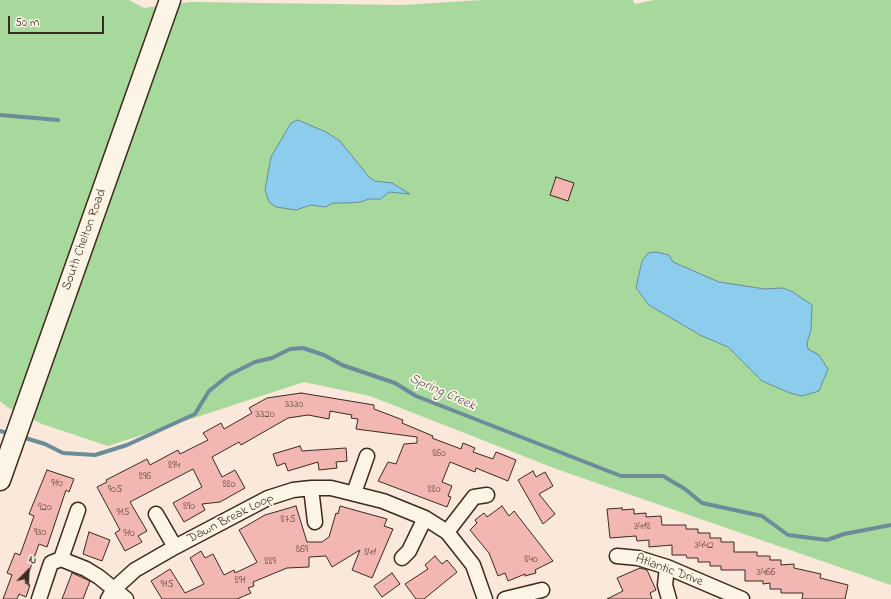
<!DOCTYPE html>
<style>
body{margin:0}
#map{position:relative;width:891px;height:599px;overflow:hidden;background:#fae8db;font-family:"Indie Flower",sans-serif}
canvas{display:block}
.north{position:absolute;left:8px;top:551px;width:40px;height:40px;-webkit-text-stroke:3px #fcf5e5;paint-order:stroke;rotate:23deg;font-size:11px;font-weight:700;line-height:16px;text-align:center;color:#3b2a1e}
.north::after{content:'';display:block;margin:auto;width:14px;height:18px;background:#3b2a1e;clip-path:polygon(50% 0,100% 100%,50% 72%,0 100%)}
.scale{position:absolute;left:8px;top:16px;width:96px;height:18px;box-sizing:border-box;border:2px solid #3b2a1e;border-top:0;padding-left:5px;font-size:12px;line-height:14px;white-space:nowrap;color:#3b2a1e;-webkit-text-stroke:3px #fcf5e5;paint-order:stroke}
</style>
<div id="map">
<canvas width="891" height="599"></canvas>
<div class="north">N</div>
<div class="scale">50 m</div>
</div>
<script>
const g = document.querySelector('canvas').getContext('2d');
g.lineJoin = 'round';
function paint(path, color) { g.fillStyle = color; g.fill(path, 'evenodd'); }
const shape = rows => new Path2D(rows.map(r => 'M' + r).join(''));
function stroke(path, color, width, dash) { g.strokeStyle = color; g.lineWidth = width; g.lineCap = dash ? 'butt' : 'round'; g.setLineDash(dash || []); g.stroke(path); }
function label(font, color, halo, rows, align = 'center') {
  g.font = font + ' "Indie Flower",sans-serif'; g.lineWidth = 3.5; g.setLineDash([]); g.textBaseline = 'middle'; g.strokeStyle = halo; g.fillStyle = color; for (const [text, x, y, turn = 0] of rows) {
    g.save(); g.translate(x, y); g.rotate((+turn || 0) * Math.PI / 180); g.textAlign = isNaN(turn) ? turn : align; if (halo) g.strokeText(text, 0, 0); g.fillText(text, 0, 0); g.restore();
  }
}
paint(shape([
 [0,0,129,0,144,8,191,2,402,5,482,0,633,0,635,4,654,0,891,0,891,585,559,470,370,396,304,382,108,446,42,424,7,407,0,401]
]), '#a6d99b');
const water = shape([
 [298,120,326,132,340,141,369,177,375,181,392,183,410,194,389,192,381,199,369,199,361,202,346,203,333,203,325,207,311,205,296,210,276,207,269,202,265,190,271,157,291,123,298,120],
 [656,252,669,255,673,262,719,282,765,289,783,288,793,292,812,305,811,330,807,343,808,349,819,355,828,369,819,391,802,396,790,393,762,381,728,347,700,335,649,305,636,288,642,261,648,253,656,252]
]);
paint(water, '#8ccded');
stroke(water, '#6c8c9a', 1);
stroke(shape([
 [0,115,58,120],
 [0,431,11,434],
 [22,437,45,444,63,453,95,455,127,445,195,414,209,391,229,375,255,362,272,358,290,349,303,348,324,355,342,365,395,383,416,396,621,476,663,476,685,489,702,503,762,516,788,535,827,540,844,534,891,525]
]), '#6c8c9a', 4);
const building = shape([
 [556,177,574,183,568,201,550,195,556,177],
 [301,393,374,405,374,409,403,420,402,423,433,436,432,438,461,449,463,443,475,448,473,452,493,459,496,452,516,460,508,481,476,468,475,472,450,462,442,482,452,486,448,496,451,497,447,507,378,481,388,462,396,464,404,444,417,443,417,437,356,429,358,419,351,418,352,415,330,411,329,419,308,415,288,418,241,445,239,442,212,457,222,477,235,470,245,488,220,502,202,504,205,510,184,522,173,503,202,487,193,469,130,502,147,531,138,536,142,542,125,551,115,533,120,530,97,487,107,482,106,480,147,459,150,465,178,450,180,454,208,440,203,433,221,423,224,429,252,413,249,408,267,398,301,393],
 [300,446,302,451,346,448,347,461,336,462,337,468,319,470,318,462,288,471,285,463,277,466,273,454,300,446],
 [47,470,74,479,69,492,66,490,47,547,39,544,25,583,30,585,26,597,19,594,17,599,3,599,12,575,7,573,15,553,20,555,34,516,29,514,47,470],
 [533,471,536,477,545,472,553,486,539,494,555,514,543,524,518,480,533,471],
 [296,506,307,542,322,542,329,537,336,513,338,514,340,506,387,519,384,526,393,529,372,578,352,570,360,550,332,567,326,556,309,557,309,567,287,568,253,582,254,586,248,588,251,593,237,599,162,599,151,581,170,569,185,593,204,584,190,558,201,551,205,558,213,554,224,575,234,570,235,573,254,564,257,562,239,530,265,515,296,506],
 [502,506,509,516,514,511,553,561,535,570,536,573,525,576,525,574,508,581,505,573,498,576,489,553,470,530,477,523,475,520,484,513,487,517,502,506],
 [622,508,622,510,634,509,634,514,646,513,646,517,661,516,662,525,686,525,686,529,698,529,698,533,710,533,710,538,721,538,721,542,734,542,734,552,757,552,757,556,770,556,770,560,781,560,781,565,794,564,794,568,821,574,820,578,848,585,845,599,802,599,803,593,781,593,781,589,770,589,770,583,763,584,763,581,745,581,745,570,721,570,721,566,710,566,710,562,698,562,698,558,687,558,686,555,672,555,672,545,649,547,649,540,637,541,636,536,610,538,607,509,622,508],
 [89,532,110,540,102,561,83,554,89,532],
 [435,556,442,564,447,560,457,572,424,599,416,599,405,584,428,569,425,565,435,556],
 [640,568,647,570,656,590,650,593,652,599,607,599,623,591,617,578,640,568],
 [72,573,90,581,83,599,62,599,72,573],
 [392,573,400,584,382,597,374,586,392,573]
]);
paint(building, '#f2b6b3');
stroke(building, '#3b2a1e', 1);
const street = shape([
 [311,488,315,522],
 [354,493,367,456],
 [156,514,175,547],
 [447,532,474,497,487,495],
 [617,556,638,558,667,567,742,599],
 [402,558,409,551,425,518],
 [61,559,78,510],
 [667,567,665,585,669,599],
 [39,599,51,563,61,559,86,569,99,577,126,599],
 [108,599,114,589,135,570,175,547,268,498,293,490,311,488,331,488,383,501,425,518,447,532,473,565,485,599],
 [505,599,542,590]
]);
const secondary = shape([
 [0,480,170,0]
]);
stroke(street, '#3b2a1e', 17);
stroke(secondary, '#3b2a1e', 23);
stroke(street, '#fcf5e5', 14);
stroke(secondary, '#fcf5e5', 20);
label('11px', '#694d43', null, [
 ["3330",294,405],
 ["3320",265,415],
 ["860",439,454],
 ["894",174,466],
 ["896",145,477],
 ["910",57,484],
 ["880",229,485],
 ["905",115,490],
 ["880",434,490],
 ["890",189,507],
 ["920",45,508],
 ["915",123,513],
 ["875",288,520],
 ["3418",642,527],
 ["930",40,533],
 ["910",129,534],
 ["3442",704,546],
 ["869",302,550],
 ["841",370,553],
 ["840",531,560],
 ["889",270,562],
 ["3466",766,573],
 ["891",240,581],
 ["915",167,585]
]);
label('13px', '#3b2a1e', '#fcf5e5', [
 ["South Chelton Road",85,240,-70],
 ["Dawn Break Loop",231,519,-27],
 ["Atlantic Drive",669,571,20]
]);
label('italic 14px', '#4f5352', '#fcf5e5', [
 ["Spring Creek",442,393,24]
]);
</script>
